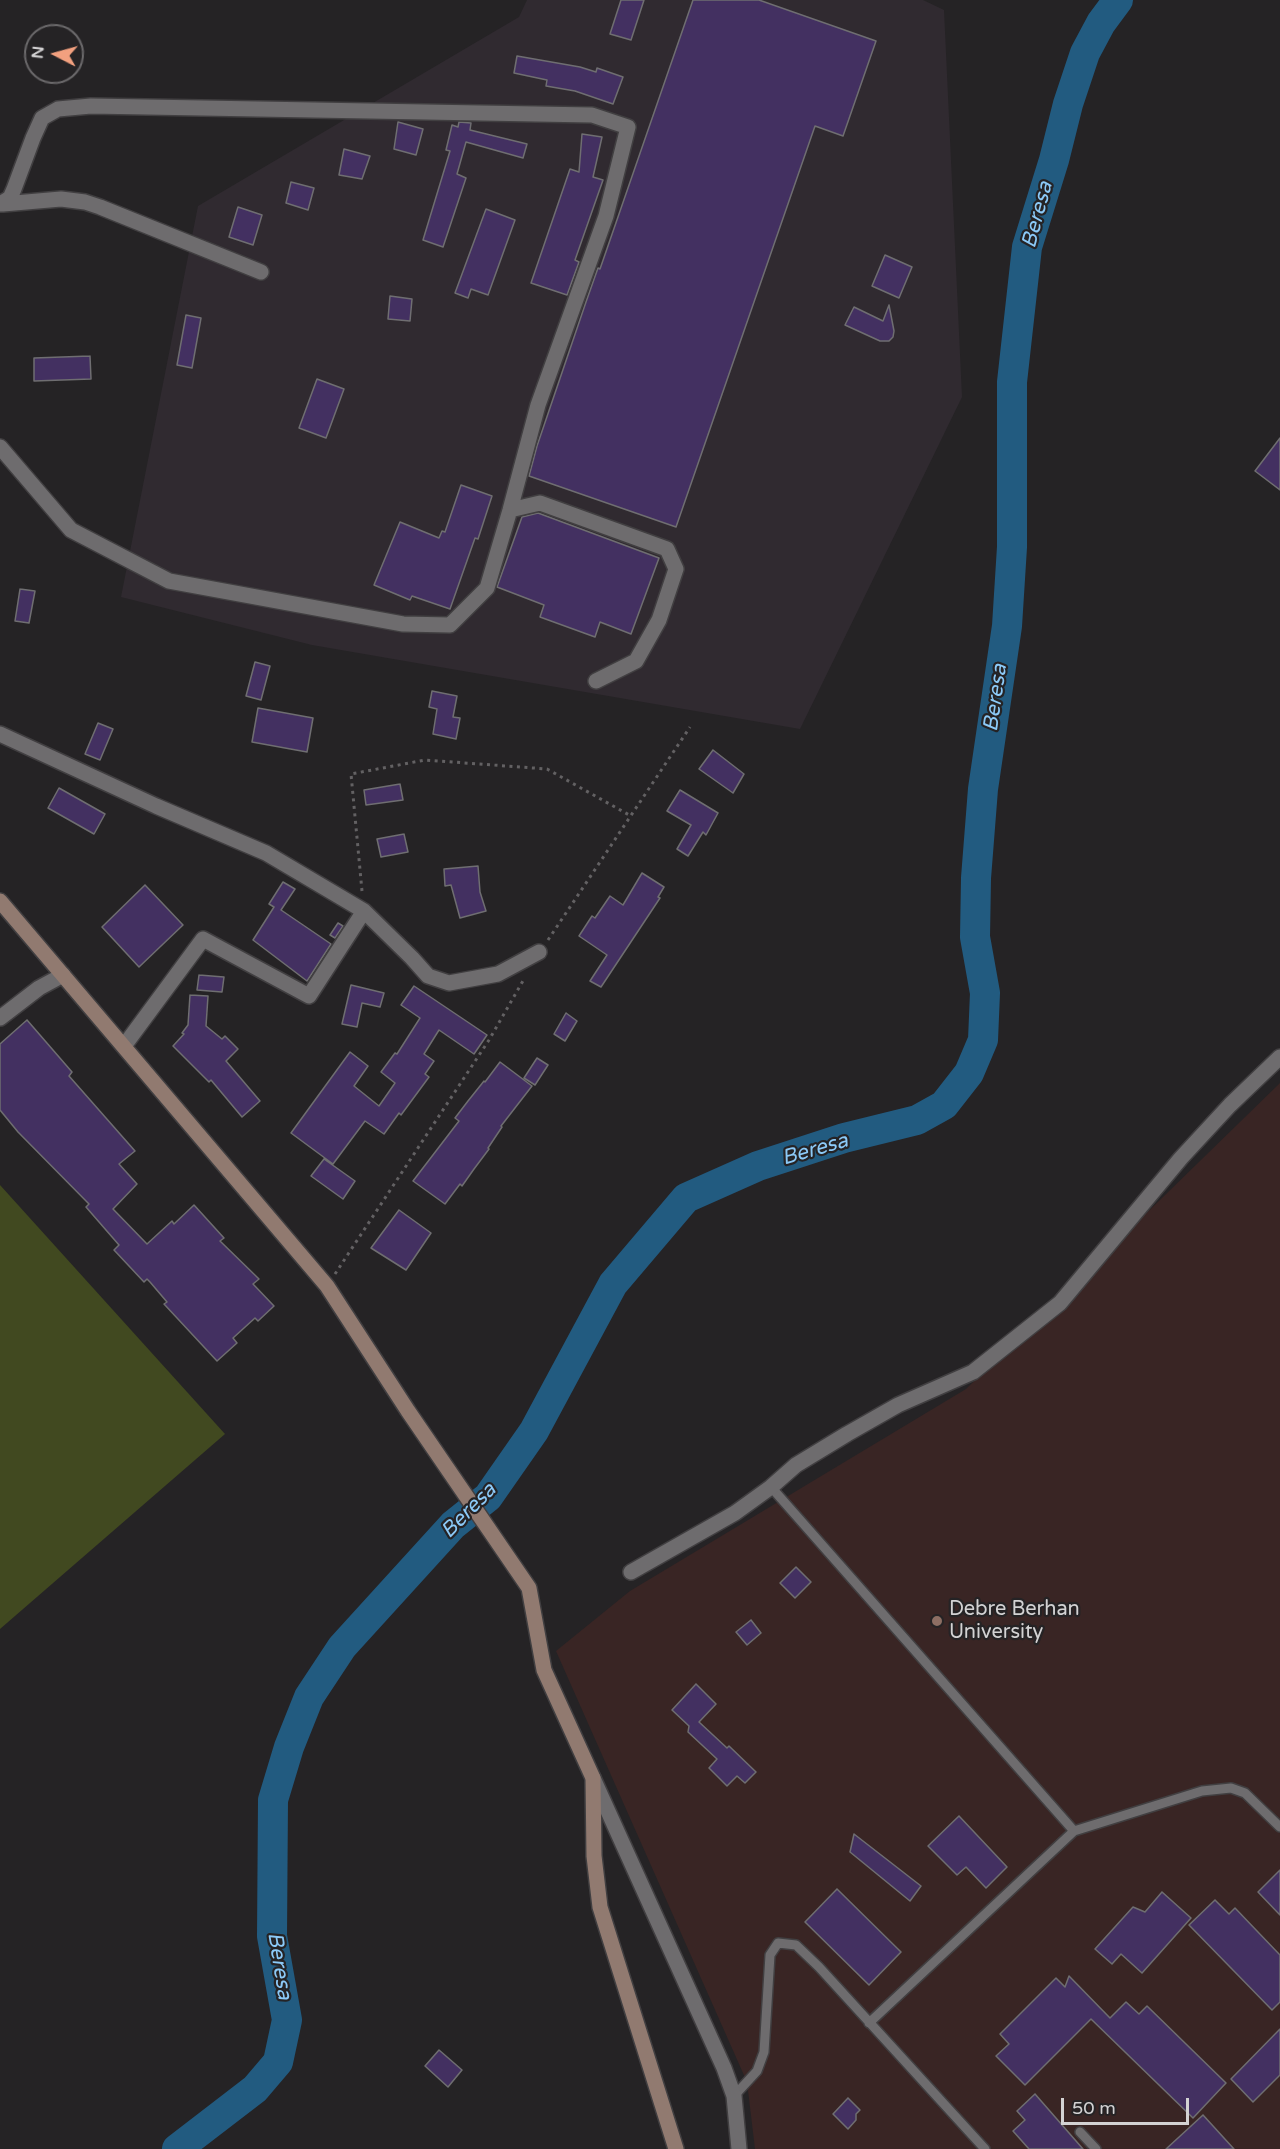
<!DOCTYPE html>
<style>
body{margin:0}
#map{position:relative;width:1280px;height:2149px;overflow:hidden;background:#252325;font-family:"Varela Round",sans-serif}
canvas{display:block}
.north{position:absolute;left:24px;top:24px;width:60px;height:60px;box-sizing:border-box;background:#252325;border:2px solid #6b696b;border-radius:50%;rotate:276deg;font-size:16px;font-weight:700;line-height:24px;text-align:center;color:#d3d2d3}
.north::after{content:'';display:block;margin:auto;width:21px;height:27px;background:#f2a07f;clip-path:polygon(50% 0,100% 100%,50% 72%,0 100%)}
.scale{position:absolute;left:1061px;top:2098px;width:128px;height:27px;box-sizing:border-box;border:3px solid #d3d2d3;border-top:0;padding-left:8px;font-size:18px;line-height:21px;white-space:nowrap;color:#d3d2d3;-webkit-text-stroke:4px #252325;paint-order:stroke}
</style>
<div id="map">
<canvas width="1280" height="2149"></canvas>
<div class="north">N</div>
<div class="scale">50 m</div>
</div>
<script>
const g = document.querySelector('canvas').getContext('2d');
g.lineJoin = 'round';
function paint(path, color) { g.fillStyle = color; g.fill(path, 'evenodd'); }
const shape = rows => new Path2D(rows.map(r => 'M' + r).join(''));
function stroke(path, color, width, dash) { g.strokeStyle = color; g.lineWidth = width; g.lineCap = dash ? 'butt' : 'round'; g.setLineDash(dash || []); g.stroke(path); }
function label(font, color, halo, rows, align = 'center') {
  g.font = font + ' "Varela Round",sans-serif'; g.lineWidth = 4.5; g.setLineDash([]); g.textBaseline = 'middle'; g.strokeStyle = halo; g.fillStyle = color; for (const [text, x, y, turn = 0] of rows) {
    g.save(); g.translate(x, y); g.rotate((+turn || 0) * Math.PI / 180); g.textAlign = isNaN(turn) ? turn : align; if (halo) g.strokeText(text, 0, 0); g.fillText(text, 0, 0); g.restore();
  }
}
paint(shape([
 [527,0,923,0,944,10,962,397,800,729,312,645,121,597,198,206,519,17]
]), '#302a30');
paint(shape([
 [1280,1083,1280,2149,755,2149,747,2082,556,1651,630,1591,966,1389]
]), '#392524');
paint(shape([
 [0,1185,225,1434,0,1629]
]), '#414920');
stroke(shape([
 [177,2149,255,2089,278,2062,287,2020,272,1936,273,1800,289,1747,309,1697,342,1647,453,1525,488,1497,534,1431,613,1284,686,1198,758,1166,844,1138,917,1120,944,1105,969,1073,983,1040,985,993,975,937,976,878,983,789,1007,626,1012,547,1012,382,1027,247,1054,160,1068,104,1085,53,1101,23,1118,0]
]), '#225b80', 30);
const building = shape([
 [621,0,644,0,631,40,610,34,621,0],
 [693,0,759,0,876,41,843,136,815,126,676,527,529,476,537,446,586,302,598,268,600,269,693,0],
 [517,56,580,67,596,72,597,68,623,77,613,104,575,91,546,86,547,80,514,73,517,56],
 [398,122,423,129,416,155,394,149,398,122],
 [459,122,471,123,470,130,527,144,523,158,466,142,457,174,466,178,443,247,423,240,450,151,446,150,452,125,458,127,459,122],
 [582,134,602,137,593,177,603,180,575,260,579,262,567,295,531,283,570,169,579,172,582,134],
 [344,149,370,156,362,179,339,175,344,149],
 [291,182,314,188,308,210,286,203,291,182],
 [238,207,262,215,253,245,229,237,238,207],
 [486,209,515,220,488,295,471,289,468,298,455,293,486,209],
 [885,255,912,267,899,298,872,286,885,255],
 [390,296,412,299,410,321,388,319,390,296],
 [889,305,894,331,893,337,889,341,880,341,845,325,854,307,883,321,889,305],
 [186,315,201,318,192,368,177,365,186,315],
 [90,356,91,379,34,381,34,358,90,356],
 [317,379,344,389,326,438,299,428,317,379],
 [1280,438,1280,490,1255,471,1280,438],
 [461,485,492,496,478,539,475,538,450,609,412,596,410,600,374,585,400,522,439,538,442,531,445,532,461,485],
 [538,513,659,558,631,634,600,622,595,637,540,617,544,605,497,587,522,517,538,513],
 [20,589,35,591,29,623,15,621,20,589],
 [255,662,270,666,261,700,246,696,255,662],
 [432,691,457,696,453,717,460,718,456,739,433,734,437,709,429,707,432,691],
 [258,708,313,718,307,752,252,742,258,708],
 [98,723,113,729,100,760,85,754,98,723],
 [713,750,744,774,733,793,699,769,713,750],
 [400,784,403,800,366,805,364,790,400,784],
 [59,788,105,814,94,834,48,808,59,788],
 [680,790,718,813,706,835,703,832,688,856,677,849,691,825,667,811,680,790],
 [404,834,408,852,381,857,377,839,404,834],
 [478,866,480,892,486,911,460,918,451,885,445,886,444,869,478,866],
 [642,873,664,887,658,897,660,898,601,987,590,981,607,955,579,936,592,916,595,918,610,896,623,905,642,873],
 [283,882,295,889,281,910,331,944,307,981,253,940,274,907,269,904,283,882],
 [145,885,183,925,139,967,102,927,145,885],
 [338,923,343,926,335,938,330,935,338,923],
 [199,975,224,977,222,992,197,990,199,975],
 [351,985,384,993,380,1007,362,1003,357,1027,342,1024,351,985],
 [414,986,487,1035,474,1054,439,1030,424,1054,434,1061,425,1074,429,1077,401,1115,399,1113,384,1134,365,1121,333,1164,291,1133,350,1052,368,1066,354,1086,379,1106,395,1083,381,1072,395,1053,397,1054,420,1018,401,1005,414,986],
 [190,995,208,996,206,1026,222,1039,225,1036,238,1049,226,1061,260,1101,242,1117,211,1080,209,1082,173,1046,184,1034,182,1033,188,1025,190,995],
 [566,1013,577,1021,565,1041,554,1034,566,1013],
 [27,1020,72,1072,69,1076,135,1151,119,1164,137,1184,113,1209,147,1244,172,1221,174,1224,194,1205,224,1238,220,1241,259,1279,253,1284,274,1306,258,1321,255,1318,233,1338,237,1343,217,1361,164,1304,167,1302,150,1282,147,1279,144,1282,114,1250,119,1245,86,1207,89,1204,18,1132,0,1110,0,1044,27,1020],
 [537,1058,548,1065,535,1085,524,1078,537,1058],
 [500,1062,532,1086,501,1126,502,1127,488,1148,489,1149,474,1169,462,1186,460,1184,445,1204,413,1181,459,1121,455,1118,468,1101,484,1081,485,1082,500,1062],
 [324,1159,355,1181,343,1199,311,1176,324,1159],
 [399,1210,431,1233,406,1270,371,1248,399,1210],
 [796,1567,811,1582,795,1598,780,1583,796,1567],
 [751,1620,761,1633,747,1645,736,1632,751,1620],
 [696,1684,716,1704,699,1722,727,1748,729,1746,756,1772,745,1783,737,1776,727,1786,709,1768,717,1759,688,1732,689,1726,672,1710,696,1684],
 [959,1816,1007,1867,986,1888,966,1867,957,1875,928,1846,959,1816],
 [854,1834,921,1886,910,1901,850,1852,854,1834],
 [1280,1870,1280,1915,1258,1892,1280,1870],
 [837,1889,901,1952,869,1985,805,1922,837,1889],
 [1162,1892,1191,1918,1142,1973,1121,1954,1112,1964,1095,1949,1133,1907,1145,1912,1162,1892],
 [1215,1900,1229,1914,1235,1908,1280,1955,1280,2002,1272,2010,1189,1925,1215,1900],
 [1069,1976,1110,2018,1126,2002,1139,2014,1147,2006,1226,2083,1193,2118,1091,2019,1025,2085,996,2056,1009,2044,1000,2034,1056,1978,1065,1987,1069,1976],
 [1280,2029,1280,2075,1253,2102,1231,2079,1280,2029],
 [439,2050,462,2070,448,2087,425,2066,439,2050],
 [1035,2094,1083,2149,1029,2149,1013,2131,1025,2120,1017,2111,1035,2094],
 [848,2098,860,2110,856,2114,856,2120,848,2129,833,2114,848,2098],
 [1203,2115,1234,2149,1166,2149,1203,2115]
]);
paint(building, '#433061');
stroke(building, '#6f6e71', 1.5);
const lane = shape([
 [771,1487,1074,1831,869,2023],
 [1074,1831,1202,1791,1231,1788,1245,1793,1280,1827],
 [734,2096,757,2071,764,2052,770,1955,778,1943,796,1945,819,1967,985,2149],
 [1080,2132,1096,2149]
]);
const street = shape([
 [0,204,10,198,14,189,33,138,42,118,58,109,91,106,592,115,628,127,606,216,538,405,510,510,487,588,450,625,403,624,169,581,71,530,0,447],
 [3,204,61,199,85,202,100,207,261,272],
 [510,510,540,503,667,549,676,569,659,620,636,661,596,681],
 [0,734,156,806,266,853,364,911,412,958,428,976,449,983,498,974,539,952],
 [0,1018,39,988,63,975],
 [124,1046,203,939,309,996,364,911],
 [631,1572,735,1513,771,1487,796,1465,847,1434,898,1405,973,1372,1060,1303,1181,1158,1230,1105,1280,1057],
 [593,1778,724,2068,734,2096,739,2149]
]);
const secondary = shape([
 [0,901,327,1286,408,1411,529,1588,544,1670,593,1778,594,1856,600,1907,676,2149]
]);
stroke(lane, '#413f41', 12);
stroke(street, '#413f41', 18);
stroke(secondary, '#413f41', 18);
stroke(shape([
 [362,891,351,774,425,760,547,769,631,816],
 [548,940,690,727],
 [335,1274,489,1040,524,979]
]), '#636163', 3, [3, 4.5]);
stroke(lane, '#6e6c6e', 9);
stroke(street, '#6e6c6e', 15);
stroke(secondary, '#917a70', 15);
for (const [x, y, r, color] of [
 [937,1621,6,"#8d6e63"]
]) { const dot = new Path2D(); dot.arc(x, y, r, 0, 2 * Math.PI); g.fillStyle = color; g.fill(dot); stroke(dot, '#252325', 2); }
label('20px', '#d3d2d3', '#252325', [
 ["Debre Berhan",949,1610],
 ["University",949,1633]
], 'left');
label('italic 21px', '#8ccaf8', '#252325', [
 ["Beresa",1038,215,-75],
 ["Beresa",996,698,-82],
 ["Beresa",815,1150,-16],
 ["Beresa",469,1511,-45],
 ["Beresa",279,1966,81]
]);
</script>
